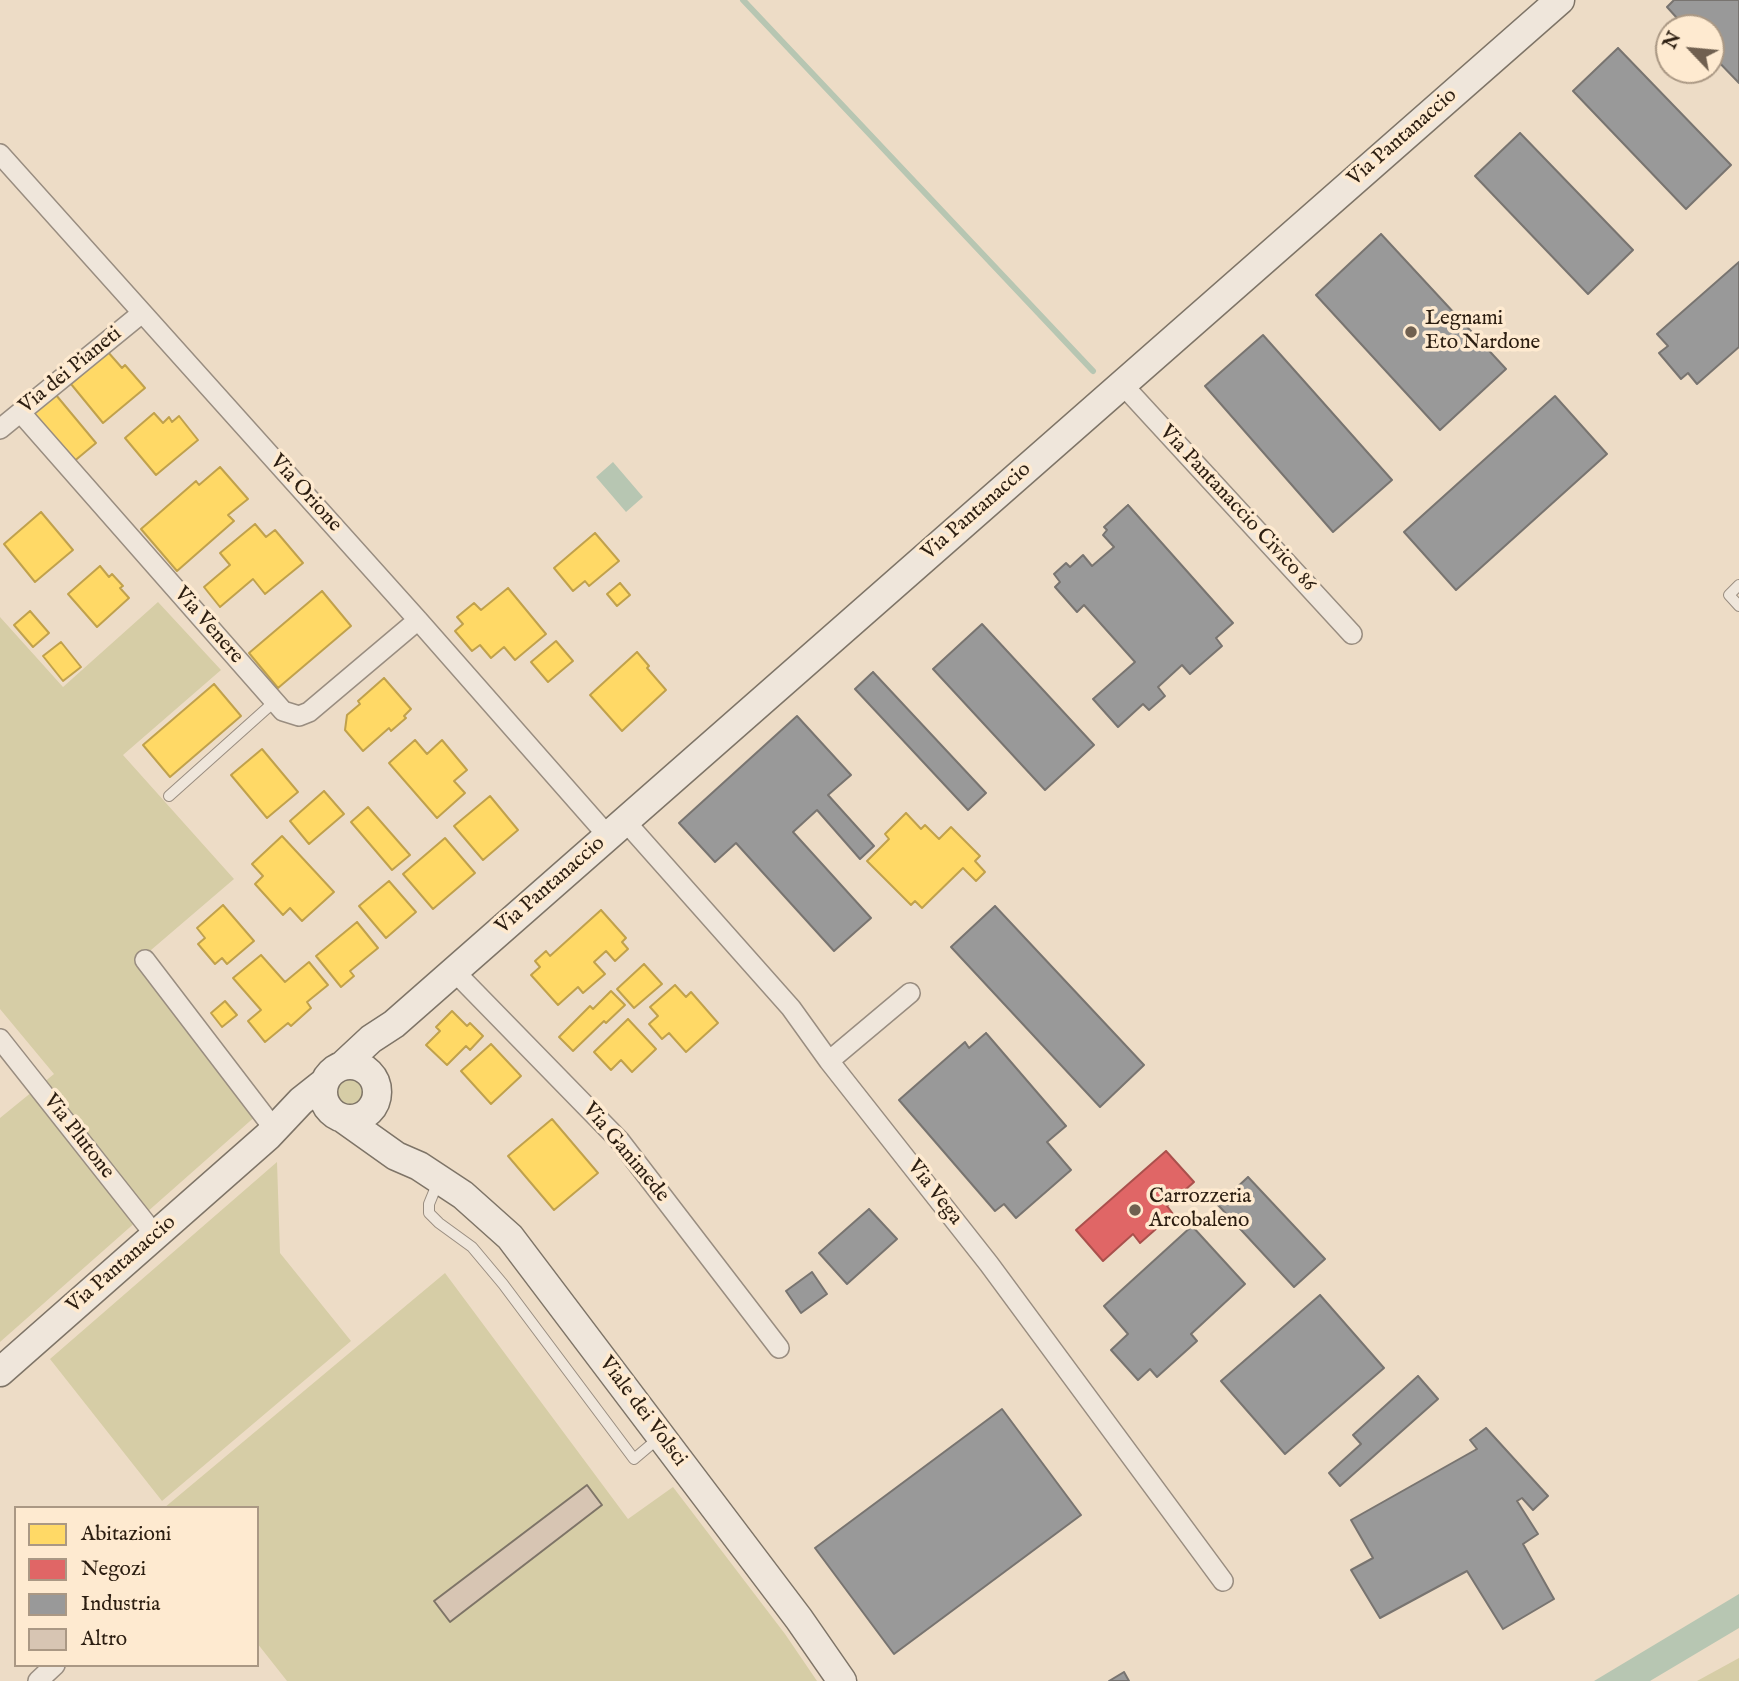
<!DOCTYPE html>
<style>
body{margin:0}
#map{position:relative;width:1739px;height:1681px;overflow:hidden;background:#eddcc6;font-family:"IM FELL English",serif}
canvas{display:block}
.legend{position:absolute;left:14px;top:1506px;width:245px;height:161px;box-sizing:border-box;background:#feead0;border:2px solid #aa9884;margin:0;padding:9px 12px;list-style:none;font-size:21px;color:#2c1e11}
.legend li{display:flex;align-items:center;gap:14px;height:35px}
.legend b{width:35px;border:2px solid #aa9884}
.north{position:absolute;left:1655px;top:14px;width:70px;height:70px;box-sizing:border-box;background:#feead0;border:2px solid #aa9884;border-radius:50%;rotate:296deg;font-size:19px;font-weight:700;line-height:28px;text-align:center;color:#2c1e11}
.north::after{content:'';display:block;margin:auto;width:24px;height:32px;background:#706050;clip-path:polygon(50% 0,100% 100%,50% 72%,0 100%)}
</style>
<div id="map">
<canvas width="1739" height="1681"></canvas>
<ul class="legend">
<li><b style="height:19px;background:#ffd966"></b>Abitazioni</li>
<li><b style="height:19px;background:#e06666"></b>Negozi</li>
<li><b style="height:19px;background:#999"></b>Industria</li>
<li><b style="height:19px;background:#d7c5b3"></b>Altro</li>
</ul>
<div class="north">N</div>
</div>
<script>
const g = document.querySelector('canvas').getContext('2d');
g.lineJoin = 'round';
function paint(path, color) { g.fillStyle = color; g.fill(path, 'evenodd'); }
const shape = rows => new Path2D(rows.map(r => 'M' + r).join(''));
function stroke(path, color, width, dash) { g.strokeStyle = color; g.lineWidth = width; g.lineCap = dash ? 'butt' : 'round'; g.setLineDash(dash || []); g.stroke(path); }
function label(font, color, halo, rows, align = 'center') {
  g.font = font + ' "IM FELL English",serif'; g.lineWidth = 7; g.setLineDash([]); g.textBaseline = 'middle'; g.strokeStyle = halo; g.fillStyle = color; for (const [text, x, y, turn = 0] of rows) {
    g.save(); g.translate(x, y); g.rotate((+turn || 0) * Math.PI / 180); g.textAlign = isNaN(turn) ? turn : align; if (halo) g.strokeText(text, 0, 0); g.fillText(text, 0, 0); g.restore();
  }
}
paint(shape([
 [158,602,221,670,123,755,234,879,137,962,258,1114,0,1342,0,1118,54,1074,0,1009,0,617,63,687],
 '333 1092a16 16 0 1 1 32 0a16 16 0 1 1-32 0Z',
 [277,1162,280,1253,351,1341,162,1501,50,1359],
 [445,1273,628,1519,673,1487,785,1634,817,1681,287,1681,257,1643,257,1508,164,1508],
 [1739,1658,1739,1681,1697,1681]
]), '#d6cda6');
paint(shape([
 [613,462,643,497,626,512,596,477],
 [1739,1594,1739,1628,1650,1681,1594,1681]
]), '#b7c6b2');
const homes = shape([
 [108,352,122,368,125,365,145,388,103,423,71,384,108,352],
 [56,395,96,443,72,463,31,415,56,395],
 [154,413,163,423,169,417,172,422,179,416,198,440,156,475,125,438,154,413],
 [220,467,248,499,228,515,234,521,177,571,141,529,196,481,199,485,220,467],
 [41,512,73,550,35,582,4,544,41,512],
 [255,524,266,537,275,530,303,563,265,594,253,579,220,607,204,587,230,565,220,553,255,524],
 [595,533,619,561,589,586,585,581,573,591,554,568,595,533],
 [100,566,109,577,112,574,123,586,120,588,129,598,97,627,68,594,100,566],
 [620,583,630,595,617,606,607,594,620,583],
 [508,588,546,634,515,660,504,647,491,658,480,645,472,651,455,631,463,624,457,617,474,603,481,610,508,588],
 [322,591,351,626,278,688,249,653,322,591],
 [30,611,49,633,33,647,14,625,30,611],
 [556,641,573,661,548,682,531,662,556,641],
 [61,642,81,667,63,681,43,656,61,642],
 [637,652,649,666,647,668,666,690,622,731,590,695,637,652],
 [384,678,411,709,404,716,406,718,391,731,389,728,363,751,345,730,347,715,360,704,358,701,384,678],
 [214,684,241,716,170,777,143,745,214,684],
 [415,740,427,754,442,740,467,770,454,781,465,793,437,818,389,763,415,740],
 [262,749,298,792,267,818,231,775,262,749],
 [324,791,344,814,309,844,290,821,324,791],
 [490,796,518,830,483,860,454,826,490,796],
 [368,807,410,855,392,870,351,822,368,807],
 [906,813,921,829,925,825,939,839,951,827,980,856,975,861,985,872,976,881,963,868,922,908,915,901,911,905,867,861,889,839,885,834,906,813],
 [282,836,334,892,302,921,290,908,283,915,255,884,263,876,252,864,282,836],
 [445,838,475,873,433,909,403,874,445,838],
 [389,881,416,912,386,938,359,906,389,881],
 [223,905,254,941,227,964,222,958,215,964,198,944,205,938,197,928,223,905],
 [601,910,626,938,622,942,628,949,615,961,606,951,594,962,605,974,583,993,578,987,558,1005,531,975,540,967,535,961,546,951,550,956,601,910],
 [357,922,378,948,350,971,354,976,341,987,316,956,357,922],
 [261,955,285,982,309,962,328,985,307,1002,311,1008,291,1026,288,1023,265,1042,248,1021,261,1010,233,978,261,955],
 [644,964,662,984,634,1008,617,989,644,964],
 [675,985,686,997,691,992,718,1023,686,1052,669,1033,662,1039,649,1024,658,1016,650,1007,675,985],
 [611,991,625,1005,606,1023,604,1021,573,1051,559,1037,590,1006,593,1009,611,991],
 [225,1001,237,1015,222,1027,211,1013,225,1001],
 [452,1011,467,1026,470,1023,483,1036,470,1050,466,1046,447,1065,426,1045,440,1031,436,1027,452,1011],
 [628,1019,656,1049,632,1072,621,1060,611,1070,594,1052,628,1019],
 [491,1044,521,1076,491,1104,461,1071,491,1044],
 [552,1119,598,1173,554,1210,508,1156,552,1119]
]);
paint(homes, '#ffd966');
stroke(homes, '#c0a14c', 2);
const shops = shape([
 [1166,1151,1194,1182,1167,1206,1173,1214,1140,1243,1133,1234,1103,1261,1076,1230,1166,1151]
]);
paint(shops, '#e06666');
stroke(shops, '#aa504c', 2);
const industry = shape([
 [1674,0,1739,0,1739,83,1711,54,1711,28,1686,28,1667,7,1674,0],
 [1618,48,1731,165,1686,209,1573,91,1618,48],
 [1520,133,1633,250,1588,294,1475,176,1520,133],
 [1381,234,1506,369,1440,430,1316,295,1381,234],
 [1739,262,1739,347,1697,384,1688,373,1681,379,1659,353,1668,346,1657,334,1739,262],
 [1263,335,1392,480,1333,532,1205,386,1263,335],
 [1555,396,1607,454,1456,590,1404,532,1555,396],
 [1128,505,1233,623,1216,638,1222,646,1190,674,1182,665,1158,687,1165,696,1149,710,1143,704,1118,727,1093,699,1135,662,1084,605,1077,612,1055,587,1060,582,1054,574,1066,563,1070,567,1083,555,1092,566,1114,547,1103,535,1107,530,1104,527,1128,505],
 [982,624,1094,745,1045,790,933,669,982,624],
 [873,672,986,793,968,810,855,689,873,672],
 [797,716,851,775,828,795,874,846,860,859,817,810,793,832,871,918,834,951,736,843,715,862,679,823,797,716],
 [995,906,1144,1065,1100,1107,951,947,995,906],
 [986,1033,1066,1126,1047,1142,1071,1170,1016,1218,1004,1204,995,1211,899,1100,965,1042,969,1048,986,1033],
 [1248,1177,1325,1259,1294,1287,1218,1205,1248,1177],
 [869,1209,897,1239,847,1284,819,1253,869,1209],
 [1192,1226,1245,1284,1191,1334,1197,1341,1157,1377,1150,1369,1138,1380,1111,1350,1128,1334,1104,1306,1192,1226],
 [812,1272,827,1294,801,1313,786,1291,812,1272],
 [1320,1295,1384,1368,1285,1454,1221,1381,1320,1295],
 [1418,1376,1438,1399,1340,1486,1329,1473,1361,1444,1353,1435,1418,1376],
 [1002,1409,1081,1515,894,1654,815,1548,1002,1409],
 [1486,1428,1548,1496,1533,1510,1522,1498,1517,1501,1538,1534,1523,1544,1554,1599,1503,1629,1467,1571,1380,1618,1351,1570,1373,1558,1351,1520,1477,1449,1470,1440,1486,1428],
 [1124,1672,1129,1681,1109,1681,1124,1672]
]);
paint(industry, '#999');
stroke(industry, '#787470', 2);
stroke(shape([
 [743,0,1093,371]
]), '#b7c6b2', 6);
const building = shape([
 [587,1485,602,1505,450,1622,434,1601,587,1485]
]);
paint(building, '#d7c5b3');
stroke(building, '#7e7467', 2);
const lane = shape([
 [1739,585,1729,595,1739,606],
 [169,796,274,702],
 [438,1182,429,1204,429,1213,439,1223,472,1247,503,1284,634,1459,660,1437]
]);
const street = shape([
 [0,154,418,620,608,836],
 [1122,384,1352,634],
 [21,413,283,711,299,716,309,712,418,620],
 [0,429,142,313],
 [625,821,791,1008,829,1061,989,1264,1223,1581],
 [145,960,275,1130],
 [454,971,620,1141,779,1348],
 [0,1039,155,1235],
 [829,1061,910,993],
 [38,1681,55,1665]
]);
const secondary = shape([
 '323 1092a27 27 0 1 1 54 0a27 27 0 1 1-54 0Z',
 [342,1066,371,1039,394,1024,1560,0],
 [344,1119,396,1156,419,1166,463,1195,510,1237,799,1619,842,1681],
 [0,1372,268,1136,301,1101,325,1082]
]);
stroke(lane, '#998d80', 12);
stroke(street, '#998d80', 22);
stroke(secondary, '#7e7467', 31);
stroke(lane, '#efe6db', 10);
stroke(street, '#efe6db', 19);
stroke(secondary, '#efe6db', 28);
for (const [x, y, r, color] of [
 [1411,332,7,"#706050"],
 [1135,1210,7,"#706050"]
]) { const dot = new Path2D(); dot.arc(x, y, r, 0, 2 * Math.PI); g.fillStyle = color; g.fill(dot); stroke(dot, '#feead0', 2.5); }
label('21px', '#2c1e11', '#feead0', [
 ["Via Pantanaccio",1403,138,-41],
 ["Via dei Pianeti",71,371,-39],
 ["Via Orione",305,494,48],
 ["Via Pantanaccio Civico 86",1237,509,47],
 ["Via Pantanaccio",977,512,-41],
 ["Via Venere",208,626,49],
 ["Via Pantanaccio",551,886,-41],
 ["Via Plutone",78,1137,52],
 ["Via Ganimede",625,1153,50],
 ["Via Vega",934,1193,52],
 ["Via Pantanaccio",122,1265,-41],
 ["Viale dei Volsci",642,1412,53]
]);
label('21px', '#2c1e11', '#feead0', [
 ["Legnami",1425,320],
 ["Eto Nardone",1425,344],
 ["Carrozzeria",1149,1198],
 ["Arcobaleno",1149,1222]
], 'left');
</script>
